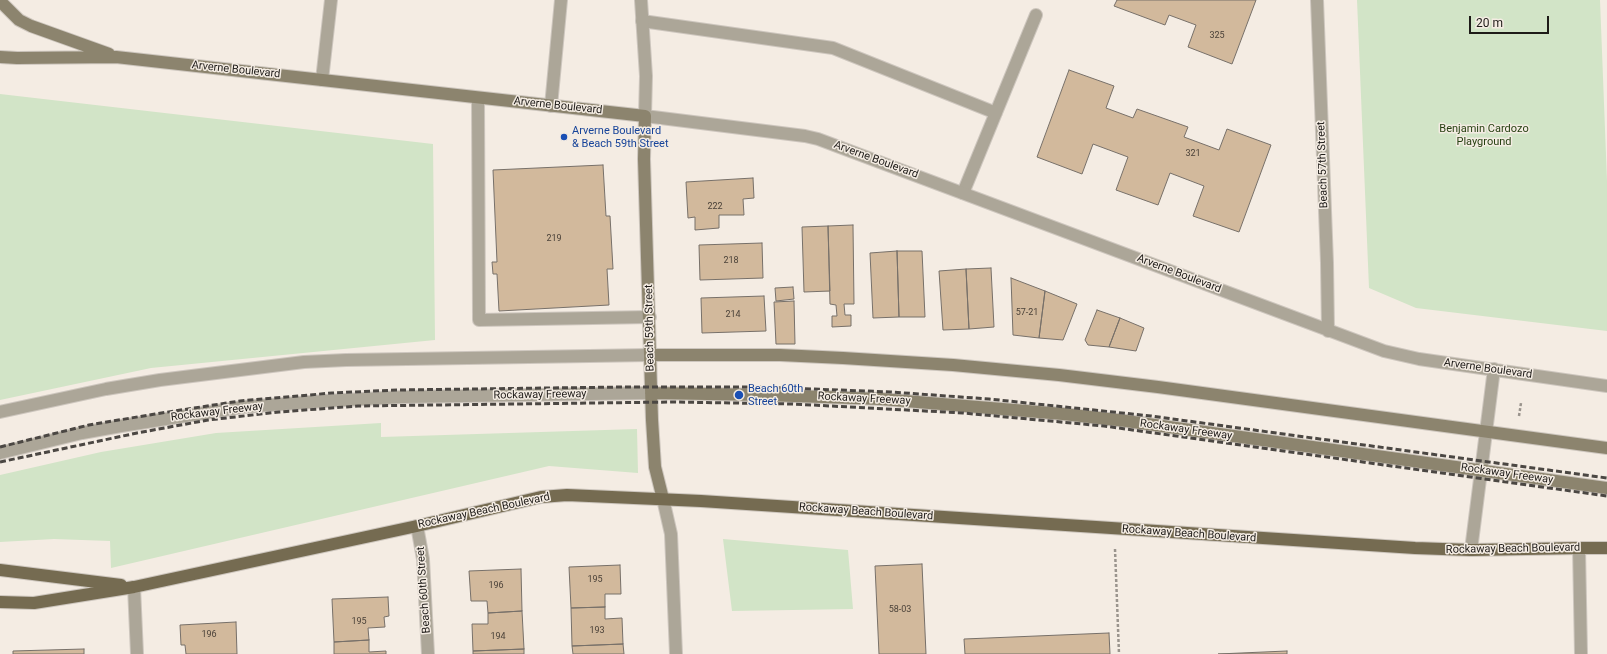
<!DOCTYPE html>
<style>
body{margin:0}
#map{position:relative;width:1607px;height:654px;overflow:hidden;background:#f4ece3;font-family:Roboto,sans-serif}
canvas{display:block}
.scale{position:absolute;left:1469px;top:16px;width:80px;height:18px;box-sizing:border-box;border:2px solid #1e1b18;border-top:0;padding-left:5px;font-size:12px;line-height:14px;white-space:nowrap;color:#1e1b18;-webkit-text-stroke:3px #f4ece3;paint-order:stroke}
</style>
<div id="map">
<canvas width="1607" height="654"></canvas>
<div class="scale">20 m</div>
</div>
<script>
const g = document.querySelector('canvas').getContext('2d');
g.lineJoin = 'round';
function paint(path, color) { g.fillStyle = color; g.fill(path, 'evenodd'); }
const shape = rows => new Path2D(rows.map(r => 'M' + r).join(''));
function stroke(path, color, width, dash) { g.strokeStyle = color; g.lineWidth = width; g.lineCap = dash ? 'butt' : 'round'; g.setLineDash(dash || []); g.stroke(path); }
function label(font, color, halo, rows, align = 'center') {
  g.font = font + ' Roboto,sans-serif'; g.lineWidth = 3; g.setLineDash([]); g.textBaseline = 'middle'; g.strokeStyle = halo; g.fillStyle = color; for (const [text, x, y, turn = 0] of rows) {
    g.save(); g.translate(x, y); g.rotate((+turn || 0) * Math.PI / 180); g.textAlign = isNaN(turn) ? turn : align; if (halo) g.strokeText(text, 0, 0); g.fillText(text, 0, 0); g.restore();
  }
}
paint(shape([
 [1357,0,1600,0,1607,181,1607,331,1416,308,1369,288],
 [0,94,433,144,435,340,151,368,0,400],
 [381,423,381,437,637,429,638,473,549,466,111,568,110,541,54,539,0,542,0,475,101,452,216,433],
 [723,539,848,550,853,609,732,611]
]), '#d2e4c7');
const building = shape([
 [1117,0,1256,0,1232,64,1188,47,1196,25,1169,15,1165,25,1114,6,1117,0],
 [1069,70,1114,86,1106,108,1133,118,1137,109,1188,127,1184,137,1219,150,1227,129,1271,145,1239,232,1193,216,1204,186,1170,173,1158,205,1116,190,1128,157,1093,144,1082,174,1037,157,1069,70],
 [603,165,606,216,610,216,613,269,607,269,609,305,499,311,497,274,493,274,492,262,497,262,493,170,603,165],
 [753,178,754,198,743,199,744,215,719,215,719,228,695,230,695,217,688,218,686,182,753,178],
 [853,225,854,304,844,304,845,315,851,315,851,326,832,327,832,316,837,316,836,305,830,304,828,226,853,225],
 [828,226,830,291,804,292,802,227,828,226],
 [762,243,763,278,700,280,699,245,762,243],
 [897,251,922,251,925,317,899,317,897,251],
 [897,251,899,317,873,318,870,253,897,251],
 [991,268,994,327,969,329,966,269,991,268],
 [966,269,969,329,943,330,939,271,966,269],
 [1011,278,1045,291,1039,338,1013,335,1011,278],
 [793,287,794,299,776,301,775,288,793,287],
 [1045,291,1077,304,1063,340,1039,338,1045,291],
 [764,296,766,331,702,333,701,298,764,296],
 [794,301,795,344,776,344,774,302,794,301],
 [1097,310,1120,318,1109,347,1088,345,1085,340,1097,310],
 [1120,318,1144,328,1136,351,1109,347,1120,318],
 [922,564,926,654,879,654,875,566,922,564],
 [620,565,621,594,605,594,605,607,571,608,569,567,620,565],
 [521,569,522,611,488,613,487,601,471,601,469,571,521,569],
 [388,597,389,616,384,617,385,627,368,628,369,640,334,642,332,599,388,597],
 [605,607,605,619,622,618,623,644,572,646,571,608,605,607],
 [522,611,524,649,473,651,472,624,488,624,488,613,522,611],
 [236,622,237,654,186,654,185,645,181,645,180,625,236,622],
 [1109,633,1110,654,965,654,964,639,1109,633],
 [369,640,369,652,386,651,386,654,334,654,334,642,369,640],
 [623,644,624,654,573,654,572,646,623,644],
 [84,649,84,654,13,654,13,651,84,649],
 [524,649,524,654,473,654,473,651,524,649],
 [1287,651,1287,654,1218,654,1287,651]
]);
paint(building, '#d2b99c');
stroke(building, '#777069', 1);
const lane = shape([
 [642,21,833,48,996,113],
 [322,80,331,0],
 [478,98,479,320,650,317],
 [551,106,561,0],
 [963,193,1036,15]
]);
const street = shape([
 [641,0,646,76,645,116,805,136,818,139,1384,351,1419,359,1607,386],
 [1317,0,1327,263,1328,331],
 [0,412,106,389,160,380,304,362,346,360,650,355],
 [0,453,82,433,121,426,243,407,325,401,403,397,651,393],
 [663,499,671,534,676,654],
 [417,526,423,559,428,654],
 [1579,548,1581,654],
 [1471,550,1494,369],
 [134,587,137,654]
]);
const secondary = shape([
 [0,1,19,20,31,26,109,54],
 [0,57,17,58,116,57,645,116,644,159,652,420,655,467,663,499],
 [650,355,780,355,843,358,953,365,1059,375,1158,387,1607,448],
 [651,393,765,395,881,399,1063,414,1126,421,1607,488]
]);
const primary = shape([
 [0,570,121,585],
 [0,602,34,603,134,587,417,526,541,497,567,495,701,501,1415,548,1471,550,1579,548,1607,548]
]);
stroke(lane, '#cdc6be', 14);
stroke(street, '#cdc6be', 14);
stroke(secondary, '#cdc6be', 14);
stroke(primary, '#cdc6be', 14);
stroke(shape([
 [1519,416,1521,403],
 [1115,549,1119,654]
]), '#9a948d', 2.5, [3, 2]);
stroke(lane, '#aca698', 12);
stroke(street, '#aca698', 12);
stroke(secondary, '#8c846e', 12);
stroke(primary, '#756b51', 12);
stroke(shape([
 [0,447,89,425,155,414,240,401,332,393,397,390,625,387,760,387,891,392,989,399,1151,416,1607,478],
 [0,462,137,433,208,420,279,412,358,406,672,402,793,404,963,413,1104,426,1607,496]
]), '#4b4743', 3, [6, 3]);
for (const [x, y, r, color] of [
 [564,137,4,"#1a4fb4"],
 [739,395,5,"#1a4fb4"]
]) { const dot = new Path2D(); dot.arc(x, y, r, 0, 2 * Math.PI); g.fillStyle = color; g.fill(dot); stroke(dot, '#f4ece3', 1.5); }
label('9px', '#4b4239', null, [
 ["325",1217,36],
 ["321",1193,154],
 ["222",715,207],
 ["219",554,239],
 ["218",731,261],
 ["57-21",1027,313],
 ["214",733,315],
 ["195",595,580],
 ["196",496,586],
 ["58-03",900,610],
 ["195",359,622],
 ["193",597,631],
 ["196",209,635],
 ["194",498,637]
]);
label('11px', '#1e1b18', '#f4ece3', [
 ["Arverne Boulevard",236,70,6],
 ["Arverne Boulevard",558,106,6],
 ["Arverne Boulevard",876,160,20],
 ["Beach 57th Street",1323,165,-92],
 ["Arverne Boulevard",1179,274,21],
 ["Beach 59th Street",650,328,-91],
 ["Arverne Boulevard",1488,369,8],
 ["Rockaway Freeway",540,395,-1],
 ["Rockaway Freeway",864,399,3],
 ["Rockaway Freeway",217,412,-7],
 ["Rockaway Freeway",1186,430,8],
 ["Rockaway Freeway",1507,474,8],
 ["Rockaway Beach Boulevard",484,511,-12],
 ["Rockaway Beach Boulevard",866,512,4],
 ["Rockaway Beach Boulevard",1189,534,4],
 ["Rockaway Beach Boulevard",1513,549,-1],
 ["Beach 60th Street",424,590,-94]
]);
label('11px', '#264011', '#f4ece3', [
 ["Benjamin Cardozo",1484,129],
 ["Playground",1484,142]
]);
label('11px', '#164399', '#f4ece3', [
 ["Arverne Boulevard",572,131],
 ["& Beach 59th Street",572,144],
 ["Beach 60th",748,389],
 ["Street",748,402]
], 'left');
</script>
